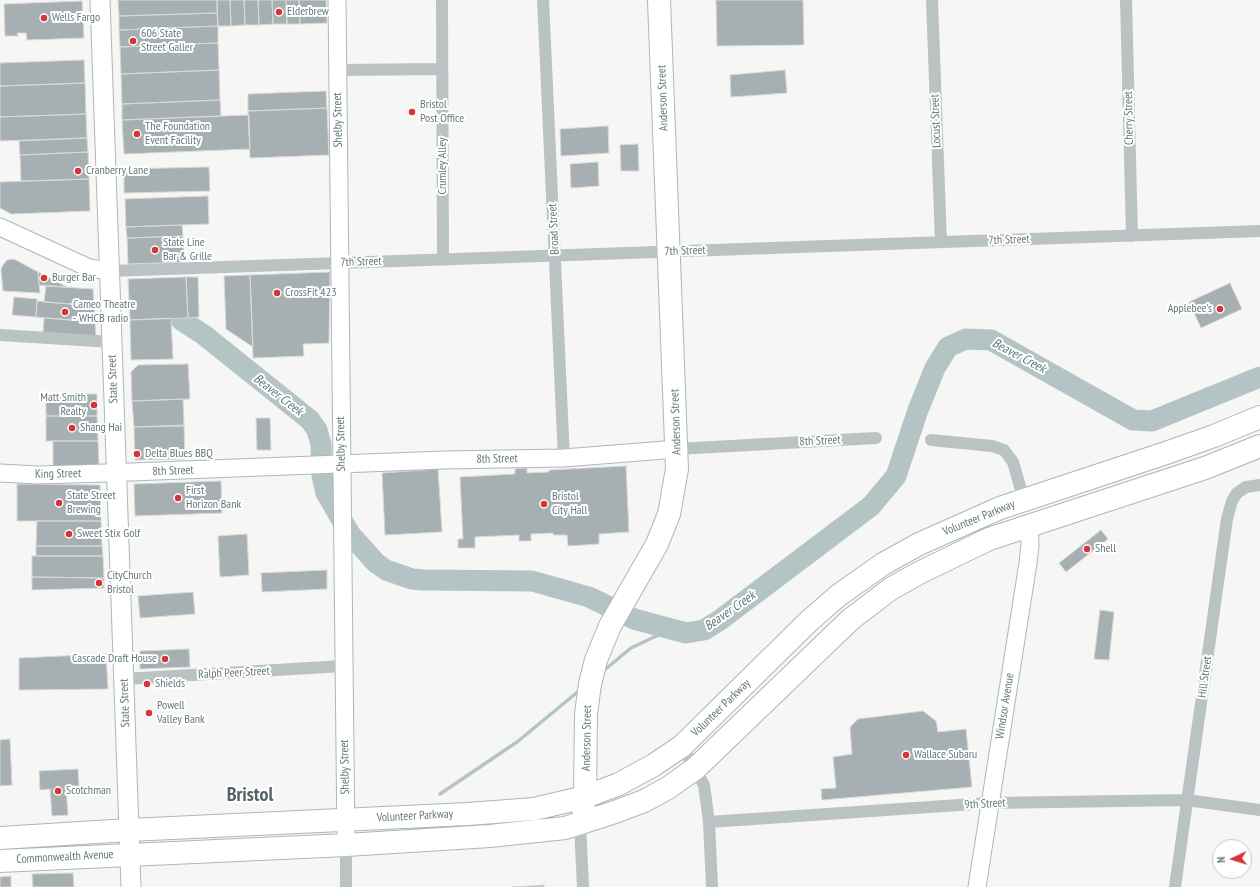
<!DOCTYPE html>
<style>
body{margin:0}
#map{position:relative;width:1260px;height:887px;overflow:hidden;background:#f6f6f4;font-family:"PT Sans Narrow",sans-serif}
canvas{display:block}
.north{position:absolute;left:1212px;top:839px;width:40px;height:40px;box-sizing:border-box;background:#fff;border:1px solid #c1c9cb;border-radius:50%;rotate:266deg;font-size:11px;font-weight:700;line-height:16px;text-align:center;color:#64787c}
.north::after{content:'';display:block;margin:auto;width:14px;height:18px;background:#d53537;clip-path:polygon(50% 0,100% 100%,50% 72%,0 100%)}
</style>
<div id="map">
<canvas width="1260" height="887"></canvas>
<div class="north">N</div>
</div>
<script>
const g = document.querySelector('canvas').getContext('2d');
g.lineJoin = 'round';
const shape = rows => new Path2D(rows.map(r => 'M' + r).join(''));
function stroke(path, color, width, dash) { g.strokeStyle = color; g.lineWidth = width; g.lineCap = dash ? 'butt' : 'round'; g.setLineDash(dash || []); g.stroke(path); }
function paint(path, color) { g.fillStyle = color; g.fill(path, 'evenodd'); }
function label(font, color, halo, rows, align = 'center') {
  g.font = font + ' "PT Sans Narrow",sans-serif'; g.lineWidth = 4; g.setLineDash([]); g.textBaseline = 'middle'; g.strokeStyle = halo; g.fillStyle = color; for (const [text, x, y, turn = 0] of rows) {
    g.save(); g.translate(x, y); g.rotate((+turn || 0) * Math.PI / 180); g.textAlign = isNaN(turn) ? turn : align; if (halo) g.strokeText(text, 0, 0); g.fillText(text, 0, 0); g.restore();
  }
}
stroke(shape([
 [602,672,631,648,671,629],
 [440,794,517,742,580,690]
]), '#b4c4c5', 3.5);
stroke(shape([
 [181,320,204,335,310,420,317,430,321,444,322,476,326,493,350,534,376,563,386,570,412,579,424,580,532,581,589,597,634,619,686,633,704,630,720,620,871,506,896,476,918,410,935,368,948,347,966,339,991,340,1133,420,1152,421,1260,377]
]), '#b4c4c5', 21);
const building = shape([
 [118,0,217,0,217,13,119,16,118,0],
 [217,0,230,0,231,26,218,26,217,0],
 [230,0,244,0,245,25,231,26,230,0],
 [244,0,258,0,259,25,245,25,244,0],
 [258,0,272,0,273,24,259,25,258,0],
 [272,0,286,0,287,24,273,24,272,0],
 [286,0,299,0,300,24,287,24,286,0],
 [299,0,326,0,327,23,300,24,299,0],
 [716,0,803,0,804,45,717,46,716,0],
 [82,1,84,38,27,40,26,33,17,33,18,36,5,36,4,4,82,1],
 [217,13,218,26,119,30,119,16,217,13],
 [218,26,218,43,120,47,119,30,218,26],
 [218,43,219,70,121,74,120,47,218,43],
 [84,60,85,83,0,86,0,63,84,60],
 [219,70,220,100,122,104,121,74,219,70],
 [785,70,787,93,731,97,730,75,785,70],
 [85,83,86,114,0,117,0,86,85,83],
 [326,91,327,108,248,111,248,94,326,91],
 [220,100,221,116,122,120,122,104,220,100],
 [327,108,329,155,250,158,248,111,327,108],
 [86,114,87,138,0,141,0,117,86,114],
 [249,115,250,149,124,154,122,120,249,115],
 [608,126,609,153,561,156,560,129,608,126],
 [87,138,88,152,20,155,19,141,87,138],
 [638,144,639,171,621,171,620,145,638,144],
 [88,152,89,179,21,181,20,155,88,152],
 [598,162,599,186,571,188,570,164,598,162],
 [209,167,210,191,124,193,124,169,209,167],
 [89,179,90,211,11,214,0,208,0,182,89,179],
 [208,196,209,224,126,227,125,199,208,196],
 [182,225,183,236,127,238,126,227,182,225],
 [183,236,184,262,128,264,127,238,183,236],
 [14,259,38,272,40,293,3,291,1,269,3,265,7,260,14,259],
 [38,272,67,287,39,285,38,272],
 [330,272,329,343,303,344,304,356,253,358,250,275,330,272],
 [250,275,253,347,226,329,224,276,250,275],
 [186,277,198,277,199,317,188,318,186,277],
 [186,277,188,318,130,320,128,279,186,277],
 [1230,283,1242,309,1201,328,1189,302,1230,283],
 [46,286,93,289,94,306,44,302,46,286],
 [14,297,37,299,36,317,12,315,14,297],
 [37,301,94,306,95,322,36,317,37,301],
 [44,318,95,322,96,337,43,333,44,318],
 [171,318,173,359,131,360,130,320,171,318],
 [188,364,190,399,132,401,131,372,138,365,188,364],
 [46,394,97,394,97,416,46,416,46,394],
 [183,399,184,425,134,427,132,401,183,399],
 [46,416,97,416,98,441,46,441,46,416],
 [256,418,270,418,271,450,257,450,256,418],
 [184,426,185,459,135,460,134,427,184,426],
 [53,441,98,441,99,466,53,466,53,441],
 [626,466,629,532,599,534,599,544,568,546,567,535,553,535,553,533,531,534,531,541,519,541,519,535,475,537,475,548,458,548,458,539,463,539,460,477,515,474,515,469,527,468,527,473,549,472,549,470,626,466],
 [438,469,442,532,385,535,382,473,438,469],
 [221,481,222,513,135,516,134,484,221,481],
 [17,484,100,485,101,521,17,521,17,484],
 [37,521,101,521,102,546,36,546,37,521],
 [1101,530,1108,539,1066,572,1059,563,1101,530],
 [247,534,249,575,220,577,218,536,247,534],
 [36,546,102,546,103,556,36,556,36,546],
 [32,556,103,556,104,578,32,577,32,556],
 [327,570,327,589,262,592,261,573,327,570],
 [32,577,104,578,104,588,32,590,32,577],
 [193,592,195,614,140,618,138,596,193,592],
 [1100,610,1114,612,1109,660,1094,659,1100,610],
 [189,649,190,667,140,669,140,651,189,649],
 [106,654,108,689,19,690,19,658,106,654],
 [923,711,936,721,938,732,966,729,972,787,822,800,821,789,836,788,833,757,852,754,850,727,858,719,923,711],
 [10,739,12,785,0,786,0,740,10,739],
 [78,769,79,786,66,786,68,815,52,816,50,789,40,790,39,771,78,769],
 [73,873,74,887,33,887,32,874,73,873],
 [11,876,11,887,0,887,0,877,11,876],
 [544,885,544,887,512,887,544,885]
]);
paint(building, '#a6b0b2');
stroke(building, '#d8d8d6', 1);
const secondary = shape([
 [337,0,346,845],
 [0,227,89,268,110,271],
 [0,473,38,475,105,473,444,460,564,458,677,449],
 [977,887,1028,563,1030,545,1029,525]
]);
const primary = shape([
 [100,0,131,887]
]);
const highway = shape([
 [583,809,585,797,586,714,590,684,596,660,610,626,657,544,669,514,677,469,659,0],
 [0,838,129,830,468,814,534,809,585,797,619,784,654,765,682,746,809,621,839,595,883,564,919,544,1000,508,1166,453,1214,436,1260,417],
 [0,861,346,845,490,836,565,828,615,812,644,801,668,788,696,768,851,619,892,588,921,572,989,539,1205,468,1260,446]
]);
stroke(secondary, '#aeb6b8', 19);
stroke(primary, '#afb6b8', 21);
stroke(highway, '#afb5b7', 24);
stroke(shape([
 [442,0,443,259],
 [543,0,564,458],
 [932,0,941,242],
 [1126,0,1132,236],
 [338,70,442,69],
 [110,271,1260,231],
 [0,335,112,342],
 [931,440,992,446,1004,450,1013,462,1024,500],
 [677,449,876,438],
 [124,679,344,666],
 [682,746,704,785,709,822,712,887],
 [709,822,989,803,1187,800,1260,810],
 [580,824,583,887],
 [346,845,346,887],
 [1175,887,1227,519,1232,501,1237,493,1246,487,1260,485]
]), '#bbc2c3', 12);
stroke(secondary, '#fff', 17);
stroke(primary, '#fff', 19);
stroke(highway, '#fff', 22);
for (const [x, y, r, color] of [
 [279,12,4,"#d53537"],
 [44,18,4,"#d53537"],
 [133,41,4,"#d53537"],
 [412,112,4,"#d53537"],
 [137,134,4,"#d53537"],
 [78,171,4,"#d53537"],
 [155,250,4,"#d53537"],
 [44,278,4,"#d53537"],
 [277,293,4,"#d53537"],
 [1220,309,4,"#d53537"],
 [65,312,4,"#d53537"],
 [94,405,4,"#d53537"],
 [72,428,4,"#d53537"],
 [137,454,4,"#d53537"],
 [178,498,4,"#d53537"],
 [59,503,4,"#d53537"],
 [544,504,4,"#d53537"],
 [69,534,4,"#d53537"],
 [1087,549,4,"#d53537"],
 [99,583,4,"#d53537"],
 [165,659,4,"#d53537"],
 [147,684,4,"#d53537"],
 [149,713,4,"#d53537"],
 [906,755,4,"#d53537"],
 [58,791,4,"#d53537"]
]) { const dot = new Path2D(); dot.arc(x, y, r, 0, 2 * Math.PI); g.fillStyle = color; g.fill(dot); stroke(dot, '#fff', 1.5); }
label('12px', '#64787c', '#fff', [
 ["Elderbrew",287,12],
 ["Wells Fargo",52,18],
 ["606 State",141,34],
 ["Street Galler",141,48],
 ["Bristol",420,105],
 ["Post Office",420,119],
 ["The Foundation",145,127],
 ["Event Facility",145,141],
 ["Cranberry Lane",86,171],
 ["State Line",163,243],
 ["Bar & Grille",163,257],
 ["Burger Bar",52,278],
 ["CrossFit 423",285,293],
 ["Cameo Theatre",73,305],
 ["- WHCB radio",73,319],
 ["Applebee's",1212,309,"right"],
 ["Matt Smith",86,398,"right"],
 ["Realty",86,412,"right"],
 ["Shang Hai",80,428],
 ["Delta Blues BBQ",145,454],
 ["First",186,491],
 ["Horizon Bank",186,505],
 ["State Street",67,496],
 ["Brewing",67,510],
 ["Bristol",552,497],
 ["City Hall",552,511],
 ["Sweet Stix Golf",77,534],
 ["Shell",1095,549],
 ["CityChurch",107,576],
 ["Bristol",107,590],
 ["Cascade Draft House",157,659,"right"],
 ["Shields",155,684],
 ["Powell",157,706],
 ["Valley Bank",157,720],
 ["Wallace Subaru",914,755],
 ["Scotchman",66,791]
], 'left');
label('12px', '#64787c', '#fff', [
 ["Anderson Street",663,98,-92],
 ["Cherry Street",1129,118,-91],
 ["Shelby Street",338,120,-91],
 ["Locust Street",936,121,-92],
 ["Crumley Alley",443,166,-90],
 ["Broad Street",554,229,-93],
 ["7th Street",1009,240,-2],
 ["7th Street",685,251,-2],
 ["7th Street",361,262,-2],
 ["State Street",113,379,-92],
 ["Anderson Street",676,422,-92],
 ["8th Street",820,441,-3],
 ["Shelby Street",341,444,-91],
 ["8th Street",497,459,-1],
 ["8th Street",173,471,-2],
 ["King Street",58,474,-1],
 ["Volunteer Parkway",979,518,-22],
 ["Ralph Peer Street",234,673,-3],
 ["Hill Street",1205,677,-82],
 ["State Street",125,703,-92],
 ["Windsor Avenue",1005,706,-81],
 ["Volunteer Parkway",721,708,-44],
 ["Anderson Street",587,738,-89],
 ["Shelby Street",345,767,-91],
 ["9th Street",985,804,-3],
 ["Volunteer Parkway",415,816,-3],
 ["Commonwealth Avenue",65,857,-3]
]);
label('italic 13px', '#5e7778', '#fff', [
 ["Beaver Creek",1019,356,28],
 ["Beaver Creek",278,395,38],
 ["Beaver Creek",730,611,-35]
]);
label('bold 20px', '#556468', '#fff', [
 ["Bristol",250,795]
]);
</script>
